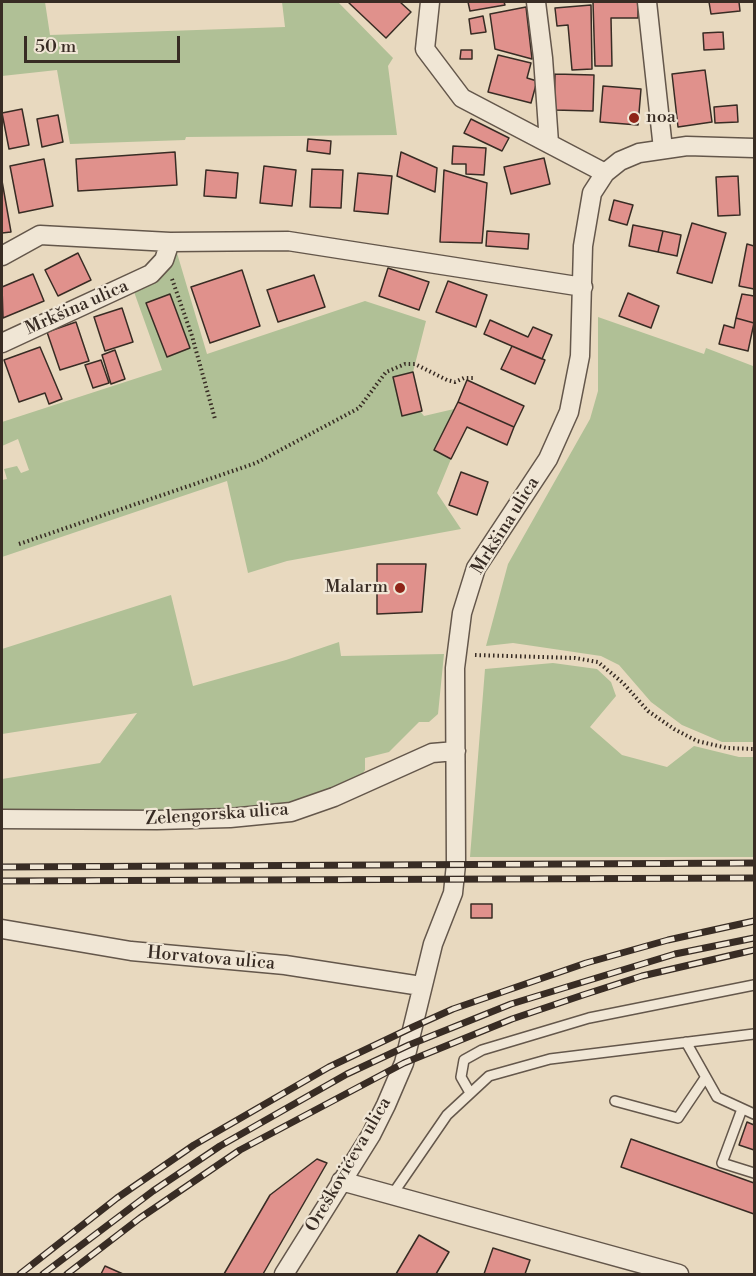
<!DOCTYPE html>
<meta charset="utf-8">
<style>
body{margin:0}
#map{position:relative;width:756px;height:1276px;overflow:hidden;background:#e8d9bf;font-family:"Libre Bodoni",serif}
canvas{display:block}
.frame{position:absolute;inset:0;border:3px solid #382c24;pointer-events:none}
.scale{position:absolute;left:24px;top:36px;width:156px;height:27px;box-sizing:border-box;border:3px solid #382c24;border-top:0;padding-left:8px;font-size:18px;line-height:21px;white-space:nowrap;color:#382c24;-webkit-text-stroke:4px #f0e6d5;paint-order:stroke}
</style>
<div id="map">
<canvas width="756" height="1276"></canvas>
<div class="frame"></div>
<div class="scale">50 m</div>
</div>
<script>
const g = document.querySelector('canvas').getContext('2d');
g.lineJoin = 'round';
function paint(path, color) { g.fillStyle = color; g.fill(path, 'evenodd'); }
const shape = rows => new Path2D(rows.map(r => 'M' + r).join(''));
function stroke(path, color, width, dash) { g.strokeStyle = color; g.lineWidth = width; g.lineCap = dash ? 'butt' : 'round'; g.setLineDash(dash || []); g.stroke(path); }
function label(font, color, halo, rows, align = 'center') {
  g.font = font + ' "Libre Bodoni",serif'; g.lineWidth = 4.5; g.setLineDash([]); g.textBaseline = 'middle'; g.strokeStyle = halo; g.fillStyle = color; for (const [text, x, y, turn = 0] of rows) {
    g.save(); g.translate(x, y); g.rotate((+turn || 0) * Math.PI / 180); g.textAlign = isNaN(turn) ? turn : align; if (halo) g.strokeText(text, 0, 0); g.fillText(text, 0, 0); g.restore();
  }
}
paint(shape([
 [2,2,45,2,50,35,285,27,282,2,338,2,393,58,388,66,397,135,186,137,185,140,70,144,57,70,2,76],
 [177,253,207,354,365,301,426,321,413,372,393,377,424,416,454,409,434,450,451,459,437,493,461,529,287,561,248,573,227,481,2,557,2,480,7,479,4,469,17,466,21,473,29,470,18,439,2,446,2,422,162,370,133,289,159,277],
 [598,317,704,354,706,348,753,366,754,359,754,742,722,742,682,725,651,702,619,665,601,656,513,643,486,646,508,564,590,419,598,391],
 [171,595,193,686,286,660,339,642,341,656,444,654,438,714,429,722,419,722,389,752,365,758,365,770,360,777,321,795,288,806,230,812,2,812,2,779,100,763,137,713,2,734,2,649],
 [553,663,597,669,611,682,616,696,590,727,622,755,667,767,694,746,739,757,754,757,754,857,470,857,485,669]
]), '#b0c096');
const building = shape([
 [348,2,400,2,411,12,386,38,348,2],
 [468,2,504,2,505,5,470,11,468,2],
 [593,2,638,2,638,18,611,18,612,66,595,66,593,2],
 [709,2,739,2,740,11,711,14,709,2],
 [591,5,592,69,572,70,568,25,557,26,555,8,591,5],
 [526,7,532,59,495,49,490,14,526,7],
 [483,16,486,32,471,34,469,19,483,16],
 [723,32,724,49,704,50,703,33,723,32],
 [461,50,472,50,472,59,460,59,461,50],
 [498,55,531,63,527,78,537,81,531,103,488,92,498,55],
 [705,70,712,122,678,127,672,74,705,70],
 [555,74,594,75,593,111,554,110,555,74],
 [603,86,641,89,638,125,600,122,603,86],
 [737,105,738,122,715,123,714,107,737,105],
 [22,109,29,145,9,149,2,113,22,109],
 [58,115,63,142,42,147,37,119,58,115],
 [471,119,509,138,502,151,464,133,471,119],
 [308,139,331,141,330,154,307,151,308,139],
 [453,146,486,148,484,175,466,174,466,164,452,164,453,146],
 [175,152,177,185,78,191,76,159,175,152],
 [401,152,437,168,435,192,397,176,401,152],
 [544,158,550,184,511,194,504,167,544,158],
 [44,159,53,206,19,213,10,166,44,159],
 [264,166,296,170,292,206,260,203,264,166],
 [312,169,343,170,341,208,310,207,312,169],
 [206,170,238,173,236,198,204,196,206,170],
 [444,170,487,183,482,243,440,242,444,170],
 [358,173,392,176,388,214,354,211,358,173],
 [738,176,740,215,718,216,716,177,738,176],
 [2,181,11,232,2,233,2,181],
 [614,200,633,205,627,225,609,220,614,200],
 [692,223,726,233,712,283,677,273,692,223],
 [633,225,663,231,658,252,629,246,633,225],
 [487,231,529,234,528,249,486,246,487,231],
 [663,231,681,235,677,256,658,252,663,231],
 [747,244,754,246,754,289,739,286,747,244],
 [78,253,91,280,58,296,45,270,78,253],
 [388,268,429,282,419,310,379,296,388,268],
 [242,270,260,326,210,343,191,287,242,270],
 [33,274,44,301,3,318,2,287,33,274],
 [314,275,325,307,278,322,267,290,314,275],
 [448,281,487,295,476,327,436,312,448,281],
 [628,293,659,306,651,328,619,316,628,293],
 [170,294,190,348,167,357,146,303,170,294],
 [742,294,754,296,754,323,736,318,742,294],
 [122,308,133,342,105,351,94,317,122,308],
 [736,318,754,323,748,351,719,344,724,325,734,328,736,318],
 [490,320,528,337,533,327,552,335,542,359,484,334,490,320],
 [76,322,89,361,60,370,47,332,76,322],
 [512,346,545,360,535,384,501,369,512,346],
 [40,347,62,399,49,404,45,393,19,402,4,360,40,347],
 [115,350,125,379,111,384,102,355,115,350],
 [101,360,109,383,93,388,85,365,101,360],
 [413,372,422,411,402,416,393,377,413,372],
 [467,380,524,406,514,427,458,402,467,380],
 [458,402,514,427,507,445,467,427,451,459,434,450,458,402],
 [461,472,488,482,477,515,449,505,461,472],
 [377,564,426,564,422,612,377,614,377,564],
 [471,904,492,904,492,918,471,918,471,904],
 [747,1122,754,1125,754,1150,739,1145,747,1122],
 [631,1139,754,1183,754,1214,621,1167,631,1139],
 [317,1159,327,1163,263,1274,224,1274,270,1195,317,1159],
 [419,1235,449,1252,436,1274,396,1274,419,1235],
 [493,1248,530,1260,525,1274,484,1274,493,1248],
 [105,1266,123,1274,101,1274,105,1266]
]);
paint(building, '#e0918c');
stroke(building, '#382c24', 1.5);
const service = shape([
 [686,1042,717,1097,754,1114],
 [469,1091,461,1077,464,1060,482,1050,589,1018,754,985],
 [615,1101,678,1118,705,1078],
 [742,1109,722,1163,754,1173],
 [392,1195,447,1115,489,1076,550,1059,754,1034]
]);
const minor = shape([
 [430,2,425,49,462,98,605,173],
 [536,2,543,58,549,143],
 [647,2,663,149],
 [2,256,40,235,170,242,288,241,583,287],
 [2,343,151,274,164,260,170,242],
 [2,819,157,820,230,818,291,812,334,797,432,753,456,751],
 [2,929,131,951,285,965,421,986],
 [341,1181,679,1274],
 [284,1274,371,1135,386,1105,404,1063,433,944,453,893,456,864,455,668,462,613,476,568,548,459,569,412,580,356,583,246,592,193,605,173,620,161,639,153,687,146,754,148]
]);
stroke(service, '#64574b', 12);
stroke(minor, '#64574b', 21);
stroke(shape([
 [172,279,192,336,215,419],
 [19,544,256,463,359,408,386,372,405,364,415,364,447,380,455,382,464,378,475,378],
 [475,655,575,658,598,662,623,683,648,711,674,729,697,741,727,748,754,749]
]), '#382c24', 4, [1.5, 3]);
stroke(service, '#f0e6d5', 9);
stroke(minor, '#f0e6d5', 18);
const rail = shape([
 [2,867,754,863],
 [2,881,754,878],
 [20,1274,117,1198,194,1145,329,1067,413,1027,453,1009,586,963,668,940,754,921],
 [43,1274,153,1191,220,1146,347,1074,409,1045,511,1004,675,954,754,938],
 [67,1274,140,1218,240,1150,404,1063,512,1019,583,995,642,976,754,950]
]);
stroke(rail, '#382c24', 7);
stroke(rail, '#f0e6d5', 4.5, [14]);
for (const [x, y, r, color] of [
 [634,118,6,"#8f2418"],
 [400,588,6,"#8f2418"]
]) { const dot = new Path2D(); dot.arc(x, y, r, 0, 2 * Math.PI); g.fillStyle = color; g.fill(dot); stroke(dot, '#f0e6d5', 2); }
label('18px', '#382c24', '#f0e6d5', [
 ["noa",646,118],
 ["Malarm",388,588,"right"]
], 'left');
label('18px', '#382c24', '#f0e6d5', [
 ["Mrkšina ulica",77,308,-24],
 ["Mrkšina ulica",506,526,-58],
 ["Zelengorska ulica",217,815,-4],
 ["Horvatova ulica",211,959,5],
 ["Oreškovićeva ulica",349,1165,-60]
]);
</script>
